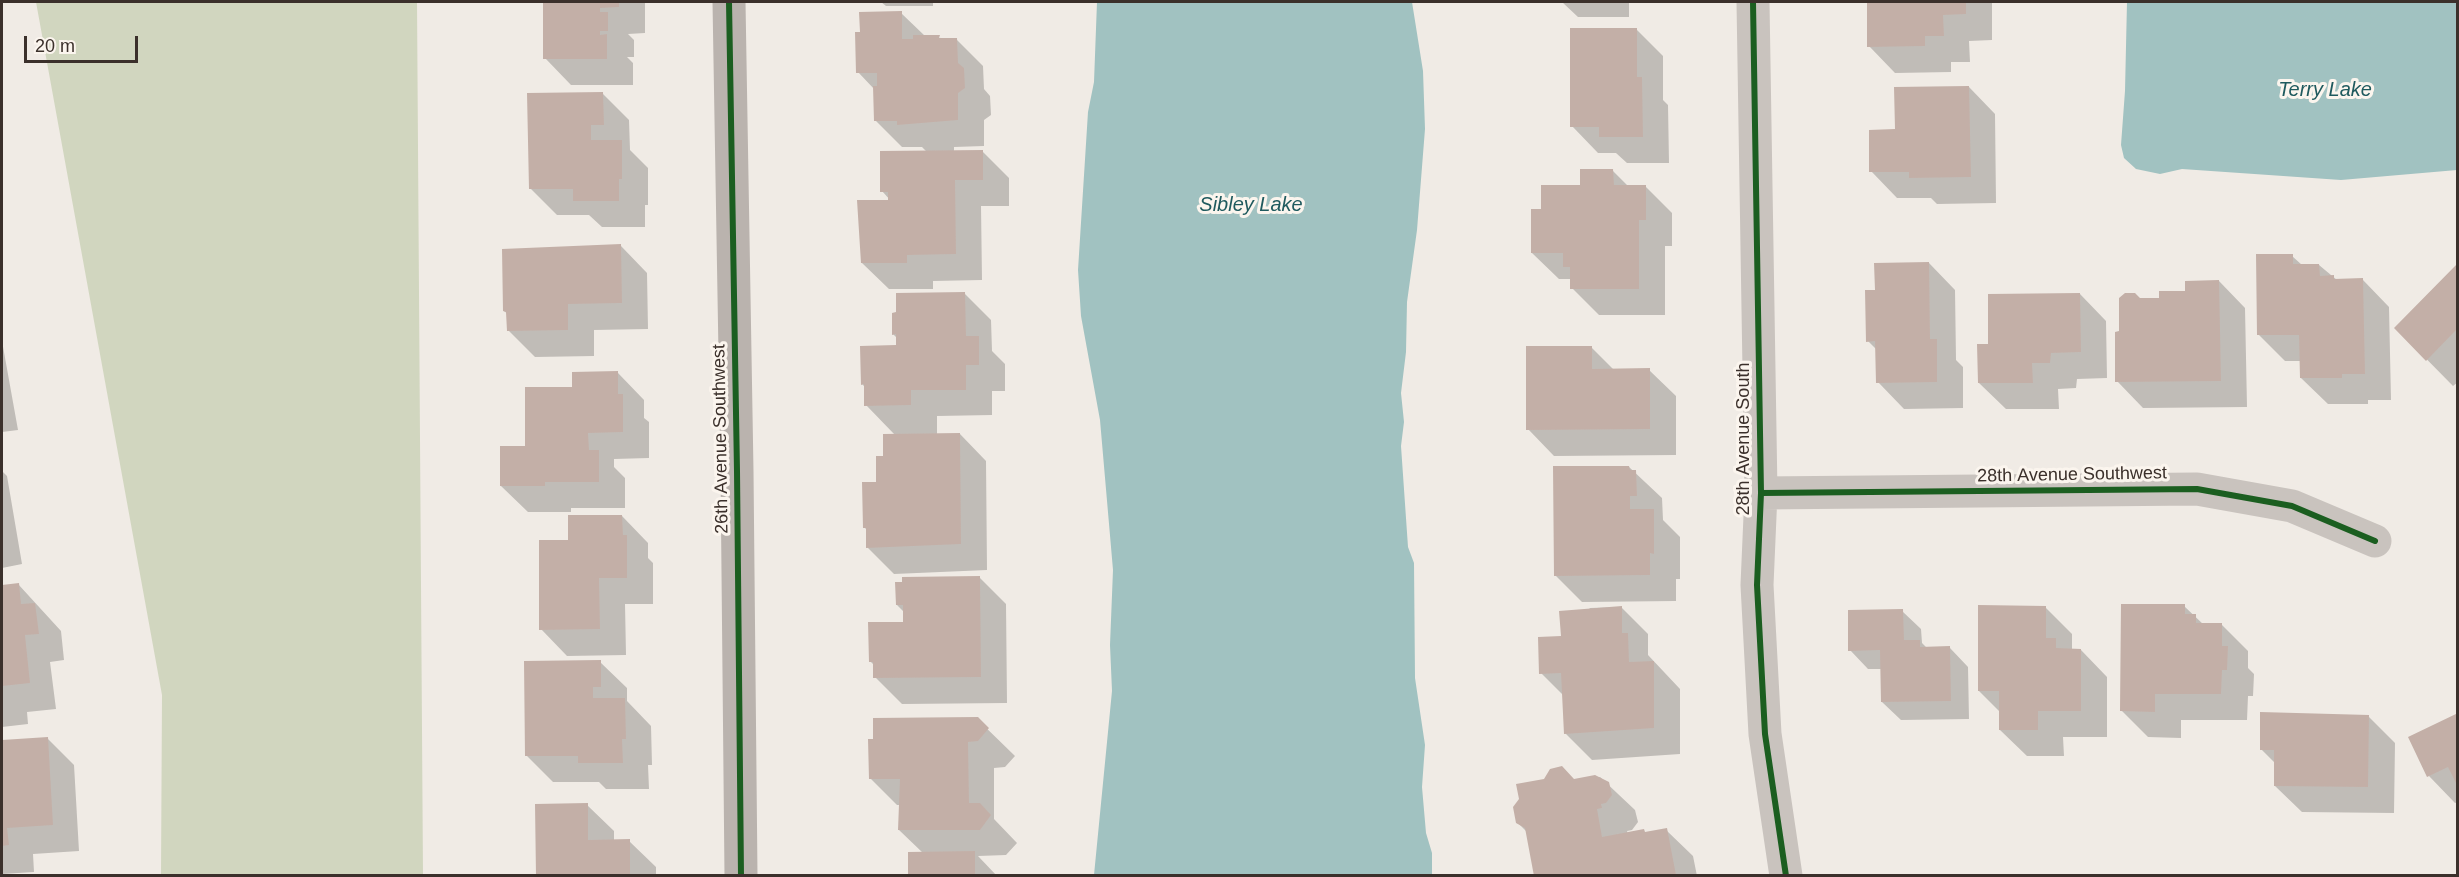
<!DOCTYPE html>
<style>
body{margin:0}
#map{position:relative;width:2459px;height:877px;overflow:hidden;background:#f0ebe5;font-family:Arial,sans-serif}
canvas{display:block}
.frame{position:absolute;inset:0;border:3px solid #3b302b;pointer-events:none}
.scale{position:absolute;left:24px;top:36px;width:114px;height:27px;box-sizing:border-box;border:3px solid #3b302b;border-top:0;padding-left:8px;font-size:18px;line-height:21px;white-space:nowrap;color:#3b302b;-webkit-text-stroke:4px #fbf5ee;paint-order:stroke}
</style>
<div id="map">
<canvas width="2459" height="877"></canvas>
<div class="frame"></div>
<div class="scale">20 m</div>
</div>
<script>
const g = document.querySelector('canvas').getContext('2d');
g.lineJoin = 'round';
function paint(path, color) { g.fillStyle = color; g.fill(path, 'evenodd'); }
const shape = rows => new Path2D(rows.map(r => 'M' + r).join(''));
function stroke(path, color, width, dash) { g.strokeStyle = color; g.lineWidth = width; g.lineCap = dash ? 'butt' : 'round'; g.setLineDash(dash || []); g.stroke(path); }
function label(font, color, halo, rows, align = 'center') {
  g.font = font + ' Arial,sans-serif'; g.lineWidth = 6; g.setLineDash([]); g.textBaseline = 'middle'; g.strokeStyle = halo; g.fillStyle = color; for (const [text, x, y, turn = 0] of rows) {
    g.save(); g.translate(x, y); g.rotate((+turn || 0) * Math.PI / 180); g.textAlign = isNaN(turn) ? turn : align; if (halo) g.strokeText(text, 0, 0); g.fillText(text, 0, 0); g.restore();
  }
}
paint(shape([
 [36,2,417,2,423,875,161,875,162,695]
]), '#d1d6bf');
paint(shape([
 [1097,2,1412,2,1423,71,1425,129,1417,230,1407,302,1406,352,1401,393,1404,422,1401,446,1408,547,1414,563,1415,678,1425,745,1422,787,1426,833,1432,853,1432,875,1094,875,1112,691,1110,645,1113,570,1100,420,1081,316,1078,270,1088,112,1094,82],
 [2127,2,2457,2,2457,170,2341,180,2182,169,2160,174,2136,169,2124,158,2121,145,2125,91]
]), '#a1c2c1');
paint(shape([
 [544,2,645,2,645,33,628,34,634,40,634,57,627,57,633,63,633,85,571,85,545,58],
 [881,2,933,2,933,6,886,6],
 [1562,2,1629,2,1629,17,1578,17],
 [1868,2,1992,2,1992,40,1969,41,1970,62,1951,62,1951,72,1895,73,1869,46],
 [901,13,925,36,957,40,983,66,984,89,990,96,991,115,984,120,984,146,954,147,954,152,983,152,1009,178,1009,206,981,206,982,280,933,281,933,289,889,289,862,263,891,201,882,191,927,152,922,147,902,147,875,120,875,90,858,72],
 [1636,29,1663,56,1663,100,1668,105,1669,163,1627,163,1616,153,1598,153,1572,126],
 [1969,87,1995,114,1996,203,1937,204,1931,198,1897,198,1871,171,1896,131],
 [603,94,629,120,630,150,648,168,648,205,645,205,645,227,602,227,589,215,557,215,530,188],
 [1613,171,1628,186,1645,186,1672,213,1672,246,1665,246,1665,315,1599,315,1572,288,1572,279,1559,279,1532,253,1542,211],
 [621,246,647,273,648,329,594,330,594,356,535,357,508,330,508,314,504,311],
 [2292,256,2302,265,2319,265,2337,280,2363,280,2389,307,2391,400,2368,400,2368,404,2328,404,2301,378,2301,361,2285,361,2258,334],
 [1929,263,1955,290,1956,360,1963,367,1963,408,1904,409,1878,382,1877,350,1868,341,1876,291],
 [2458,265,2458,382,2453,386,2396,328],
 [2219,281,2245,308,2247,407,2143,408,2117,381,2120,333,2160,299],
 [965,294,991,320,992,351,1005,364,1005,391,992,391,992,415,937,416,937,434,960,434,986,461,987,570,894,574,868,548,868,531,864,527,884,457,895,435,866,405,865,387,862,384,898,347,898,339,893,334],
 [2080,294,2106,321,2107,378,2077,379,2076,388,2058,389,2059,409,2006,409,1979,383,1990,345],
 [2,341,18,430,2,432],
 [1592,348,1614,370,1649,370,1676,396,1676,455,1554,456,1528,429],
 [618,373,644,400,644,418,649,422,649,458,614,459,614,467,625,478,625,508,571,508,571,512,528,512,501,486,527,447,574,388],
 [1629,467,1662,498,1663,520,1680,537,1680,579,1676,579,1676,601,1582,602,1555,575],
 [2,471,7,476,22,564,2,568],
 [622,516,648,543,648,558,653,563,653,604,625,604,626,655,567,656,541,629,569,542],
 [980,578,1006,604,1007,703,902,704,875,677,875,666,870,661,905,624,904,612,897,605],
 [18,584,61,631,64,660,50,662,56,709,27,712,28,724,2,727,2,586],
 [2184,606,2204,625,2221,624,2248,651,2248,668,2254,674,2253,696,2248,696,2247,720,2181,720,2181,738,2148,737,2122,711],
 [1621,607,1648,634,1648,655,1680,689,1680,754,1592,760,1565,733,1564,696,1541,673,1590,608],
 [2045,607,2072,634,2072,650,2081,650,2107,677,2107,737,2063,737,2064,756,2027,756,2000,730,2000,712,1979,691],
 [1902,611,1921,629,1922,643,1927,648,1950,648,1968,667,1969,719,1901,720,1882,702,1882,669,1868,669,1850,650],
 [600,662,627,688,627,701,651,726,652,765,648,765,649,789,606,789,599,782,553,782,527,756],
 [2262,713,2368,716,2395,743,2394,813,2302,812,2275,786,2275,763,2261,749],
 [2458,715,2458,802,2455,803,2429,776],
 [977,719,1015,756,1005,767,994,768,994,819,1017,843,1006,855,978,856,997,876,910,876,923,853,899,830,900,805,897,805,870,778],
 [47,738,74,765,79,851,33,854,34,872,2,874,2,741],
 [1600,777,1635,810,1638,822,1632,830,1627,831,1628,834,1666,830,1693,856,1697,876,1535,876,1527,832,1517,822,1575,781],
 [587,805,614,831,614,841,629,841,656,867,656,876,538,876]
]), '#0003');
paint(shape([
 [543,2,619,2,619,7,600,8,600,12,608,12,608,31,600,31,600,35,607,34,607,59,543,59],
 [1867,2,1966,2,1966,14,1943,15,1944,36,1925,36,1925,46,1867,47],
 [902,11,902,39,913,39,913,35,940,35,939,38,957,38,958,63,964,68,965,88,958,93,958,120,897,125,897,121,874,121,873,86,877,86,877,73,856,73,855,32,860,32,859,12],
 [1570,28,1637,28,1637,77,1642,77,1643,137,1599,137,1599,127,1570,127],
 [1969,86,1971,177,1909,178,1909,172,1869,172,1869,130,1895,129,1894,87],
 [603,92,604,125,591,125,591,140,622,140,622,179,619,179,619,201,573,201,573,189,529,189,527,93],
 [983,150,983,180,955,180,956,254,907,255,907,263,861,263,857,200,888,200,888,192,880,192,880,151],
 [1580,169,1613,169,1614,185,1646,185,1646,220,1639,220,1639,289,1570,289,1570,267,1563,267,1563,253,1531,253,1531,209,1541,209,1541,185,1580,185],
 [621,244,622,303,568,304,568,330,507,331,506,312,503,311,502,249],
 [2256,254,2293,254,2293,264,2319,264,2320,276,2334,275,2334,279,2363,278,2365,374,2342,374,2342,378,2300,378,2299,335,2257,335],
 [1929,262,1930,339,1937,339,1937,382,1876,383,1875,341,1866,342,1865,290,1875,290,1874,263],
 [2458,263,2458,328,2426,361,2394,328],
 [2219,280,2221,381,2115,382,2115,332,2119,331,2119,298,2125,293,2135,293,2140,298,2159,298,2159,291,2185,291,2185,281],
 [965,292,966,336,979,336,979,365,966,365,966,390,911,390,911,405,864,406,864,384,861,385,860,346,896,345,896,334,892,335,892,313,896,312,896,293],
 [2080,293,2081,352,2051,353,2050,363,2032,363,2033,383,1978,383,1977,344,1988,344,1988,294],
 [1526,346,1592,346,1592,369,1650,368,1650,429,1526,430],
 [618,371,618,394,623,394,623,432,588,433,589,450,599,450,599,482,545,482,545,486,500,486,500,446,525,446,525,387,572,387,572,372],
 [960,433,961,544,866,548,866,528,863,528,862,482,876,482,876,456,883,456,883,434],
 [1553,466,1629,466,1630,470,1636,470,1637,496,1630,496,1630,509,1654,509,1654,554,1650,553,1650,575,1554,576],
 [568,515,622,515,623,535,627,535,627,578,599,578,600,629,539,630,539,540,568,540],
 [980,576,981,677,873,678,873,662,869,662,868,622,903,622,903,605,896,605,895,582,902,582,902,577],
 [19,583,21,604,35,603,39,634,25,635,30,683,2,686,2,585],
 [2121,604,2185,604,2185,614,2196,614,2196,623,2222,623,2222,646,2228,646,2227,670,2222,670,2221,694,2155,694,2155,712,2120,711],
 [1978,605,2046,606,2046,638,2056,638,2056,648,2081,649,2081,711,2038,711,2038,730,1999,730,1999,691,1978,691],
 [1622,606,1622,633,1628,633,1629,662,1654,661,1654,728,1564,734,1561,673,1539,674,1538,637,1561,636,1559,611],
 [1903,609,1904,640,1920,640,1920,647,1950,646,1951,701,1881,702,1880,650,1848,651,1848,610],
 [601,660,601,687,593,687,593,698,625,698,626,739,622,739,623,763,578,763,578,756,525,756,524,661],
 [2260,712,2369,715,2368,787,2274,786,2274,750,2260,750],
 [2458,713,2458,787,2448,767,2427,777,2408,737],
 [978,717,989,728,978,741,968,742,969,803,980,803,991,815,980,830,898,830,900,779,869,779,868,739,873,739,873,718],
 [48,737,53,825,7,828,9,845,2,846,2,740],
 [1562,766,1574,779,1595,775,1609,782,1612,795,1606,803,1601,804,1602,808,1597,809,1602,837,1644,829,1645,832,1667,828,1676,875,1534,876,1525,828,1516,823,1513,807,1519,799,1516,784,1544,779,1550,769],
 [588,803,588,840,630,839,630,876,536,876,535,804],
 [975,851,975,876,908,876,908,852]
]), '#c3afa7');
stroke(shape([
 [1753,2,1761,493,1757,585,1765,734,1786,876],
 [1761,493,2197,489,2292,506,2375,541]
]), '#c9c3be', 33);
stroke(shape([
 [729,2,737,471,741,876]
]), '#bab3ae', 33);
stroke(shape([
 [729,2,737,471,741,876],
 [1753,2,1761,493,1757,585,1765,734,1786,876],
 [1761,493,2197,489,2292,506,2375,541]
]), '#1b5e20', 6);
label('18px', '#3b302b', '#fbf5ee', [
 ["26th Avenue Southwest",721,439,-91],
 ["28th Avenue South",1744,439,-90],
 ["28th Avenue Southwest",2072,475,-1]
]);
label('italic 20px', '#1f5a5e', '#fbf5ee', [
 ["Terry Lake",2325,90],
 ["Sibley Lake",1251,205]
]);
</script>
